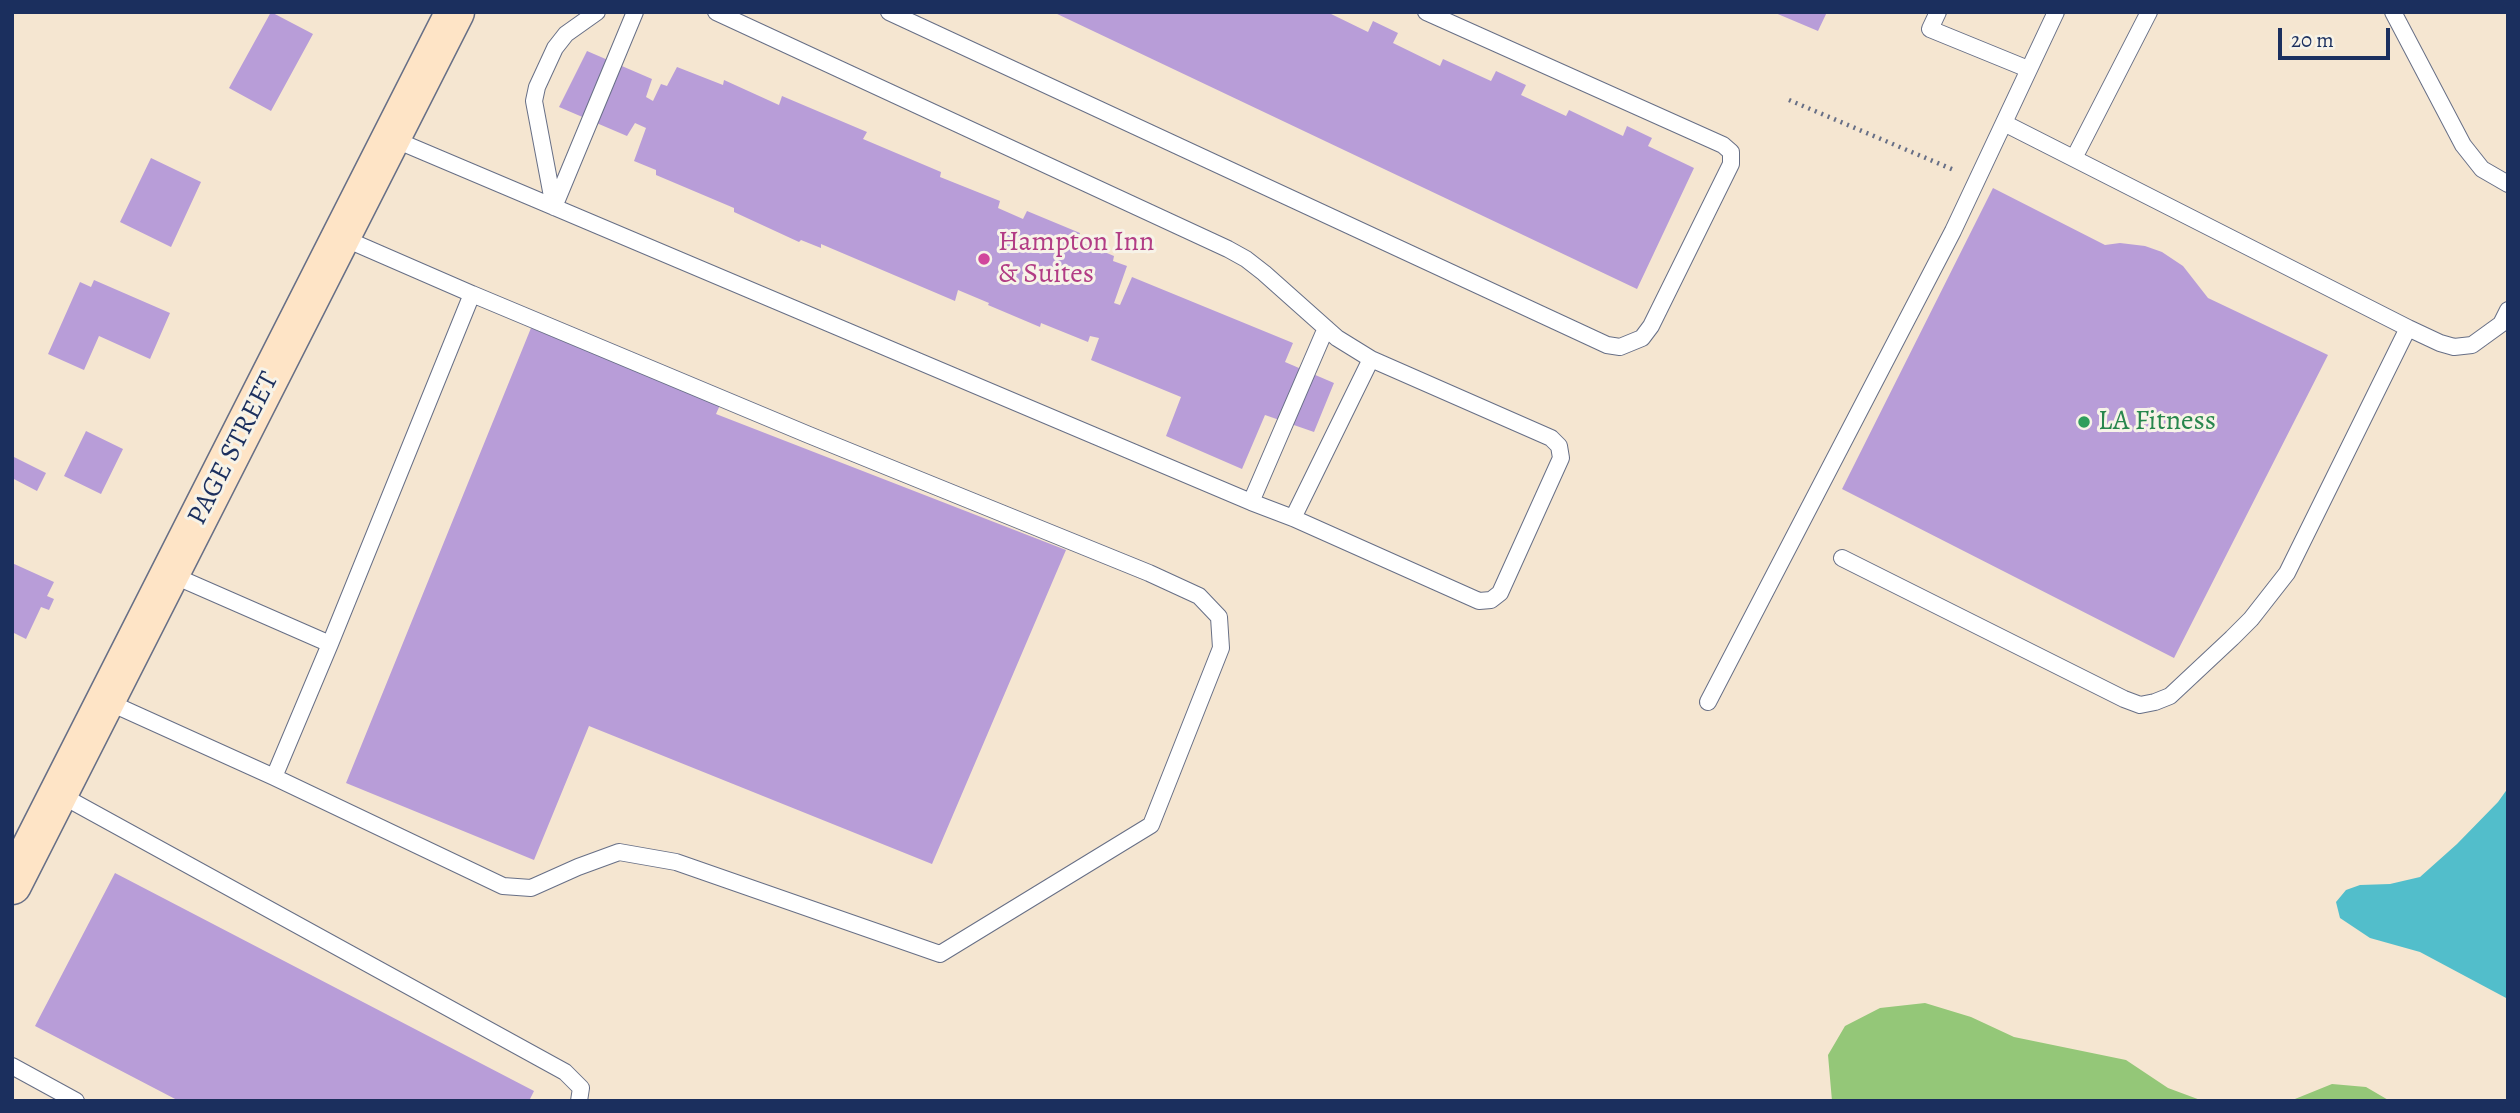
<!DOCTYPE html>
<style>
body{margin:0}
#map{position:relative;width:2520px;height:1113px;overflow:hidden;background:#f5e6d1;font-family:Alegreya,serif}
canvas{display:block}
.frame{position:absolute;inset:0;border:14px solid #1b2f5e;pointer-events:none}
.scale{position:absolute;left:2278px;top:28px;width:112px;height:32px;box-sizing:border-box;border:4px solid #1b2f5e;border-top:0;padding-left:9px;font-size:21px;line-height:24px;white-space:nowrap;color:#1b2f5e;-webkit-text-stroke:5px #f7f3e8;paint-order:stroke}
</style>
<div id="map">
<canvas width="2520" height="1113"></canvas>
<div class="frame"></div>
<div class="scale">20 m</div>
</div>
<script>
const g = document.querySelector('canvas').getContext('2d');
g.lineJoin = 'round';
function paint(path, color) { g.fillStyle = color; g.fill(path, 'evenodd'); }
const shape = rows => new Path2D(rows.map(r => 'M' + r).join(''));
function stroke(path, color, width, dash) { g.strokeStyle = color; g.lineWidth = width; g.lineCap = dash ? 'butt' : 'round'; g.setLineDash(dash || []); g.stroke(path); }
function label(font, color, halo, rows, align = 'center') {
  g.font = font + ' Alegreya,serif'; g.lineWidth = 6; g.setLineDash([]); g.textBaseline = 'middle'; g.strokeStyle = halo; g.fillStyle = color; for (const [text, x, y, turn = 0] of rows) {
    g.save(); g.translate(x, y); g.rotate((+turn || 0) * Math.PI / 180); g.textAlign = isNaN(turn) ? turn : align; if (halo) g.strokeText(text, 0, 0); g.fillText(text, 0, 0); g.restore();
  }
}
paint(shape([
 [1925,1003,1971,1017,2014,1037,2126,1060,2168,1088,2203,1101,1832,1101,1828,1055,1845,1026,1880,1008],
 [2332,1084,2366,1087,2390,1101,2290,1101]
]), '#94c778');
paint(shape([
 [2508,788,2508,999,2420,952,2370,938,2340,918,2336,902,2346,890,2360,885,2390,884,2420,877,2457,844,2498,802]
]), '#52becb');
paint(shape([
 [271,12,313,34,271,111,229,88],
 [1053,12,1327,12,1368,32,1373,21,1398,33,1393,43,1440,66,1443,59,1491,81,1496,71,1526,85,1521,95,1566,116,1569,110,1623,136,1627,126,1652,138,1648,146,1694,168,1637,289],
 [1773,12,1827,12,1818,31],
 [587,51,652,79,646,97,653,101,661,84,667,86,677,67,723,85,724,80,779,105,782,96,867,132,863,139,941,172,940,177,1000,201,998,208,1023,219,1027,211,1080,233,1078,241,1114,256,1113,261,1127,266,1114,303,1120,305,1132,277,1293,343,1285,362,1334,383,1314,432,1265,415,1242,469,1166,436,1181,397,1091,360,1099,338,1090,336,1088,342,1041,323,1040,327,988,305,989,303,958,290,955,301,821,244,821,248,801,240,799,242,734,212,734,208,656,175,656,170,634,161,646,128,635,123,627,136,559,107],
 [151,158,201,182,171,247,120,222],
 [1993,188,2105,245,2120,243,2145,246,2162,252,2183,266,2208,298,2328,355,2174,658,1842,489],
 [94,280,170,313,150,359,99,336,84,370,48,354,80,282,91,287],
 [531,328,720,405,716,414,1066,550,932,864,589,726,534,860,346,783],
 [86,431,123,449,101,494,64,476],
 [12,456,46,473,37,491,12,478],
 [12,563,54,582,47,596,54,599,49,610,41,607,26,639,12,632],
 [115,873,534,1091,529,1101,179,1101,35,1026]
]), '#b89dd8');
const lane = shape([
 [889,12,1607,345,1620,347,1642,338,1651,326,1731,164,1731,152,1723,145,1426,12],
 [1938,12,1930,29,2028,69],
 [2393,12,2463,145,2482,169,2508,184],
 [391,138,1251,502,1293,518,1479,601,1491,600,1500,593,1561,458,1559,446,1551,438,1371,359,1337,338,1264,273,1246,259,1228,249,716,12],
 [2074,158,2149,12],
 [554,207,534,101,537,87,555,48,566,34,597,12],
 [554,207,635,12],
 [2408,328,2440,343,2454,347,2472,345,2501,324,2508,310],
 [1251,502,1326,328],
 [1293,518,1371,359],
 [1842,558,2124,699,2140,705,2155,702,2170,696,2232,638,2251,619,2287,573,2408,328,2004,123],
 [170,574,330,644],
 [106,701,274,777,503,886,531,888,578,867,619,852,676,862,940,954,1151,825,1221,648,1219,617,1199,596,1149,573,809,435,472,294],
 [1708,702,1953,231,2056,12],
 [274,777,330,644,472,294,341,237],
 [59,794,565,1072,581,1088,579,1101],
 [12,1066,76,1101]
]);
const secondary = shape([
 [12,885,455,12]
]);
stroke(lane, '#676f86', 18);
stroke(secondary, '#676f86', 41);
stroke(shape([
 [1789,100,1954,170]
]), '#676f86', 4.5, [2, 5]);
stroke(lane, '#fff', 16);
stroke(secondary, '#fee4c6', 38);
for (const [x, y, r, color] of [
 [984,259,7,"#d1479c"],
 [2084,422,7,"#2e9e5b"]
]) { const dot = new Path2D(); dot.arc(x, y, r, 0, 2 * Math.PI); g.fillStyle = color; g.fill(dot); stroke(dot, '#f7f3e8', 2.5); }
label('28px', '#b23c85', '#f7f3e8', [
 ["Hampton Inn",998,243],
 ["& Suites",998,275]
], 'left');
label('28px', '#27864d', '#f7f3e8', [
 ["LA Fitness",2098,422]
], 'left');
label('28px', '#1b2f5e', '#f7f3e8', [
 ["PAGE STREET",234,449,-63]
]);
</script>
